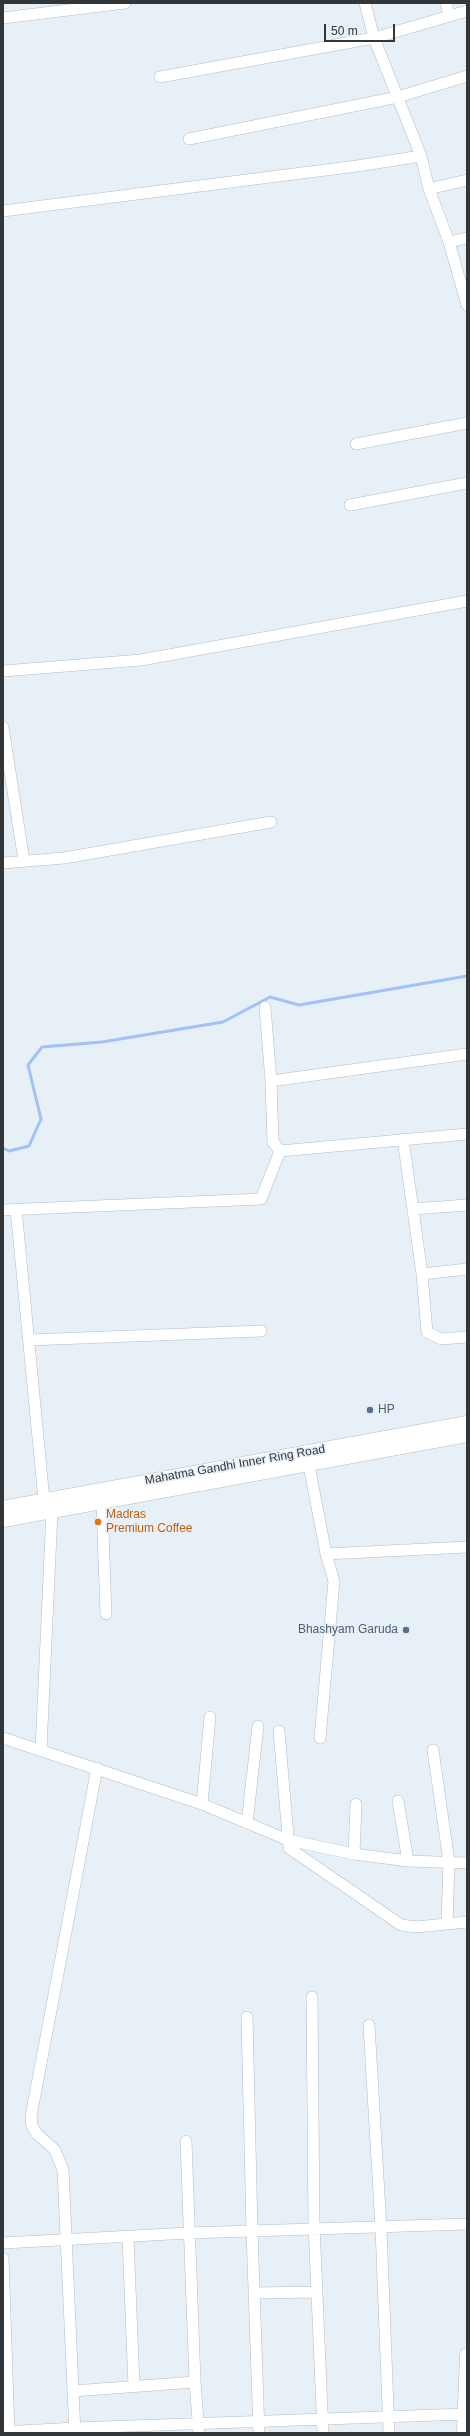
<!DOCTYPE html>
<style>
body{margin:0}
#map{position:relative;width:470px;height:2436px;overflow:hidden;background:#e8f0f7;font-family:Helvetica,sans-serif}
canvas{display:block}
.frame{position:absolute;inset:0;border:4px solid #323638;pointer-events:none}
.scale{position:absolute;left:324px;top:24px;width:71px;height:18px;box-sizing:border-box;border:2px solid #323638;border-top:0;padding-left:5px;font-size:12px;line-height:14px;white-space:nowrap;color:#323638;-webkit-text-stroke:3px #e8f0f7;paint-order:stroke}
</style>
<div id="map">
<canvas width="470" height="2436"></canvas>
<div class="frame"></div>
<div class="scale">50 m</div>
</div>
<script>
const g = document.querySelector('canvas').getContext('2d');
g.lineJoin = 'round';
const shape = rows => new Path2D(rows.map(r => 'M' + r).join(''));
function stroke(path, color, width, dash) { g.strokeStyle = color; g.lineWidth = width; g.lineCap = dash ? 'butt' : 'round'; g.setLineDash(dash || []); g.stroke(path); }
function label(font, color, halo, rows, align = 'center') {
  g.font = font + ' Helvetica,sans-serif'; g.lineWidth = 3.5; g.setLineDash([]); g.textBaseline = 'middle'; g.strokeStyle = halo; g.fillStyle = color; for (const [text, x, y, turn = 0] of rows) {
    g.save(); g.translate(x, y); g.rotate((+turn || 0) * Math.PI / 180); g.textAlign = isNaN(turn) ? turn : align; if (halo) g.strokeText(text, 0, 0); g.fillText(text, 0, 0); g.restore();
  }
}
stroke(shape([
 [3,1148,9,1151,29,1146,41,1119,28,1065,42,1047,102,1042,223,1022,270,997,299,1005,467,976]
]), '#a2c1f5', 3);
const minor = shape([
 [365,3,374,38,421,156,429,189,449,242,467,305],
 [446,3,449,15],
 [3,18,125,3],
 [160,77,374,38,467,11],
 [189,139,398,97,467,76],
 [429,189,467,180],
 [3,211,357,166,421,156],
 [449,242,467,238],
 [356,444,467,423],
 [350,505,467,483],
 [3,671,141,660,467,601],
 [3,727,24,861],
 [3,863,64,858,271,822],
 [265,1007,271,1081,273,1142,280,1151,467,1134],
 [271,1081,467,1054],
 [403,1139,422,1274],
 [16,1209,44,1500],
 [413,1209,467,1205],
 [3,1210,261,1199,280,1151],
 [467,1269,422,1274,427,1332,441,1339,467,1337],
 [29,1340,261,1331],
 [309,1465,326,1554,334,1581,320,1738],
 [102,1503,106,1614],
 [326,1554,467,1547],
 [279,1731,289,1848,401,1925,416,1927,467,1922],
 [3,1738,202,1804,288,1840,354,1854,408,1861,467,1863],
 [41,1749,52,1512],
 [433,1750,449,1862,447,1923],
 [398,1801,408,1861],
 [202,1804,210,1717],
 [247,1823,258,1726],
 [354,1854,356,1804],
 [312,1997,314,2225,323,2433],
 [247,2017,252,2231,259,2433],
 [369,2025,381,2228,389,2433],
 [186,2141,195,2382,199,2433],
 [128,2237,134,2387],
 [3,2243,189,2233,467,2224],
 [3,2258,9,2433],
 [254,2293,317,2292],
 [73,2391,195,2382],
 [3,2432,75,2428,465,2414],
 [75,2433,63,2170,55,2150,37,2134,32,2126,31,2116,97,1768]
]);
const major = shape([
 [3,1508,467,1423],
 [3,1520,467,1435],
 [464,2433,467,2355]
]);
stroke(minor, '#b4bcc2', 12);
stroke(major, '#b4bcc2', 15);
stroke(minor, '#fff', 11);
stroke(major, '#fff', 14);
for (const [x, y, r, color] of [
 [370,1410,4,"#5c6f8a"],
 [98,1522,4,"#e8710a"],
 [406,1630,4,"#5c6f8a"]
]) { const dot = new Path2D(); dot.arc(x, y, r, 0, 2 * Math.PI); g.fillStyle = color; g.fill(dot); stroke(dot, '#e8f0f7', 1.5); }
label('12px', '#4e5e75', '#e8f0f7', [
 ["HP",378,1410],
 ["Bhashyam Garuda",398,1630,"right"]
], 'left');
label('12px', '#323638', '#e8f0f7', [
 ["Mahatma Gandhi Inner Ring Road",235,1465,-10]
]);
label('12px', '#c56008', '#e8f0f7', [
 ["Madras",106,1515],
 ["Premium Coffee",106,1529]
], 'left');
</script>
